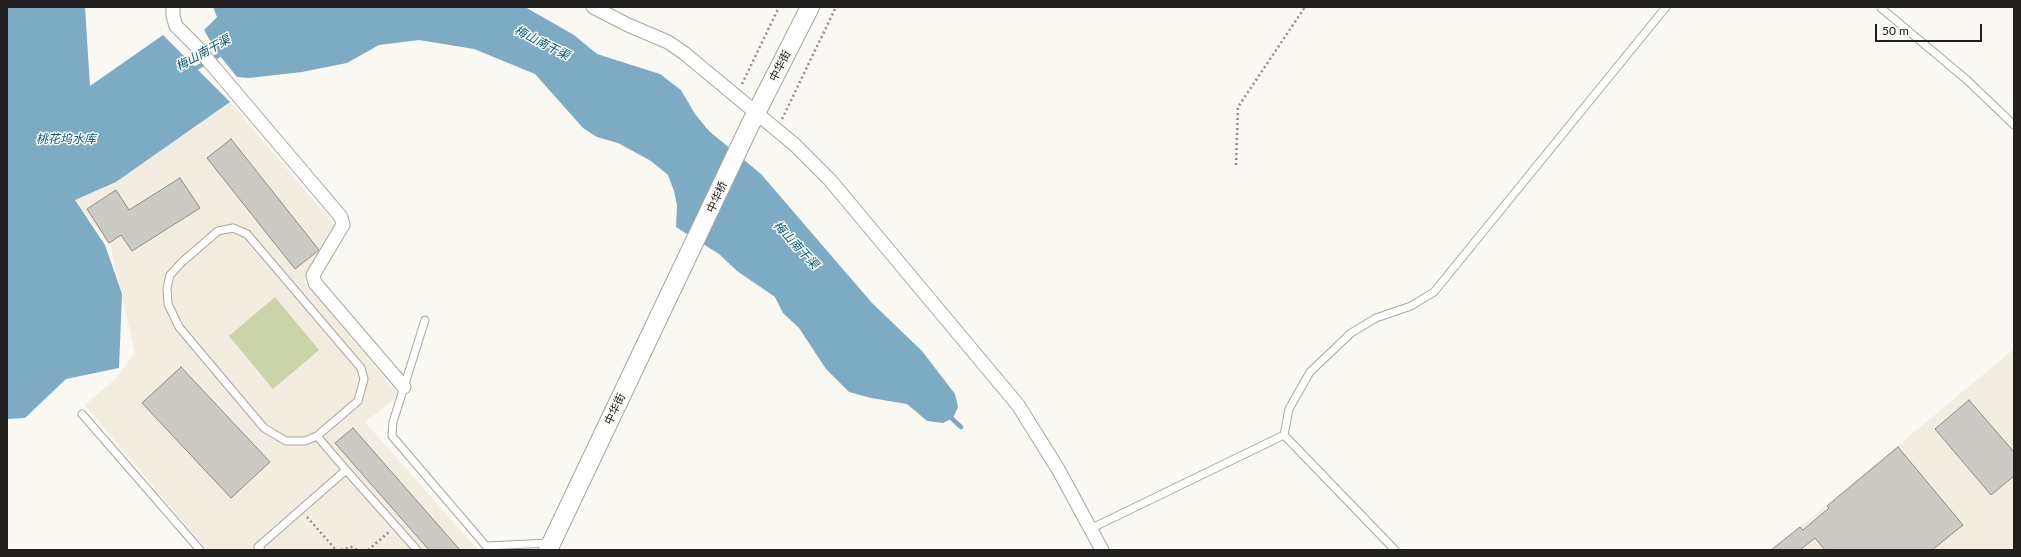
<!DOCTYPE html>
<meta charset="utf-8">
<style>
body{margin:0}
#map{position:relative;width:2021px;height:557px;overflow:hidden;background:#faf8f3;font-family:Lato,sans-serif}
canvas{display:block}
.frame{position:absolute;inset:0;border:8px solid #21201e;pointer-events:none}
.scale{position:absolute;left:1875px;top:24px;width:107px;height:18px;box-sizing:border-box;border:2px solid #21201e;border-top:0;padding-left:5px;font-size:12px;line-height:14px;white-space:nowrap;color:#21201e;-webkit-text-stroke:3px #faf8f3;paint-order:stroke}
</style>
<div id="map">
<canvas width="2021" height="557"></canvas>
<div class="frame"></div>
<div class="scale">50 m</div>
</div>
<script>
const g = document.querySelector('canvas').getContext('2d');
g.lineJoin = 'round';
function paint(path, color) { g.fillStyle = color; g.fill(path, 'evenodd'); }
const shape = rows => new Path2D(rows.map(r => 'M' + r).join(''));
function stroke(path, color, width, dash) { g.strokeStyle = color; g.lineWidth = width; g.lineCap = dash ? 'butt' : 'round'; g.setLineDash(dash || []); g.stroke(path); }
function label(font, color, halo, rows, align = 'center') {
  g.font = font + ' Lato,"Noto Sans SC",sans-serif'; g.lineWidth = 3; g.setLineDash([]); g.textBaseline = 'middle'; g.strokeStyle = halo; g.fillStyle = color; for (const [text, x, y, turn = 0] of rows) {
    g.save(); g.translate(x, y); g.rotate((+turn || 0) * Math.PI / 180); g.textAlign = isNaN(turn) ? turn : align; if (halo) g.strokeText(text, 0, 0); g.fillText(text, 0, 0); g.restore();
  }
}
paint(shape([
 [230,102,335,226,304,281,399,396,365,422,478,550,207,550,85,405,115,379,135,353,111,248,75,200,116,182],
 [2014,349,2014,550,1771,550,1800,527]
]), '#f2ece1');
paint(shape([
 [275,297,319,350,273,389,229,336]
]), '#cbd4a9');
paint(shape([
 [7,7,85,7,90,86,163,35,230,102,116,182,75,200,105,245,122,294,119,368,66,379,25,418,7,419],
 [213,7,525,7,574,35,597,54,660,74,681,90,695,114,709,131,761,174,872,303,922,351,955,394,958,407,953,418,943,423,927,421,907,404,871,398,849,392,826,369,799,328,783,313,775,297,737,271,719,254,676,227,677,205,674,191,668,175,651,161,618,143,597,137,583,128,535,74,474,49,419,40,379,45,347,63,302,72,249,78,237,77,216,51,204,30,217,17]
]), '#7eabc4');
stroke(shape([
 [191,71,223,53],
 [948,415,961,427]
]), '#7eabc4', 4.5);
const building = shape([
 [231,139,319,250,295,269,207,158,231,139],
 [180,178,200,208,132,251,121,235,109,243,87,209,116,190,129,210,180,178],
 [181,367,270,462,231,498,142,403,181,367],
 [1969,400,2014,452,2014,476,1991,495,1935,429,1969,400],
 [353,428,460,550,429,550,335,443,353,428],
 [1898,447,1963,525,1932,550,1825,550,1815,538,1800,550,1771,550,1800,527,1803,530,1829,508,1827,506,1898,447]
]);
paint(building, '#cccac5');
stroke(building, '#8f8d89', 1);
const service = shape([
 [1881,8,1967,80,2014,125],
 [233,228,247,234,361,368,364,379,358,401,317,436,305,441,286,441,264,428,179,327,168,304,167,288,170,275,182,262,218,231,233,228],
 [425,320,393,422,392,436,486,546,550,543],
 [82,414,200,550],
 [317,436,346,470],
 [1090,529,1284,435],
 [261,550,258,547,346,470,417,550],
 [1395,550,1284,435,1289,409,1310,372,1351,333,1376,318,1411,306,1434,292,1666,7]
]);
const minor = shape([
 [173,7,173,16,176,26,196,46,341,217,343,225,313,275,315,283,404,387],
 [593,7,628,25,668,42,684,53,795,145,830,180,1018,405,1058,469,1102,550]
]);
const secondary = shape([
 [548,550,750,125,810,7]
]);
stroke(service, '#a8a6a1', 9);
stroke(minor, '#a8a6a1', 15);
stroke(secondary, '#a8a6a1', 20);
stroke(shape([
 [742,84,779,7],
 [782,119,836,7],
 [1236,165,1238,107,1305,7],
 [307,517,336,550],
 [341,550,351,547,358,550],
 [368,550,389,532]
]), '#908e8b', 2.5, [2, 3]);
stroke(service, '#fff', 7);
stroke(minor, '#fff', 13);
stroke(secondary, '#fff', 18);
label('11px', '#21201e', '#faf8f3', [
 ["中华街",780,66,-63],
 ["中华桥",717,197,-65],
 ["中华街",615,409,-64]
]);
label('italic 12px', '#055d7f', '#faf8f3', [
 ["梅山南干渠",542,43,27],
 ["梅山南干渠",203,53,-29],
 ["桃花坞水库",66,139],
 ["梅山南干渠",796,245,47]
]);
</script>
